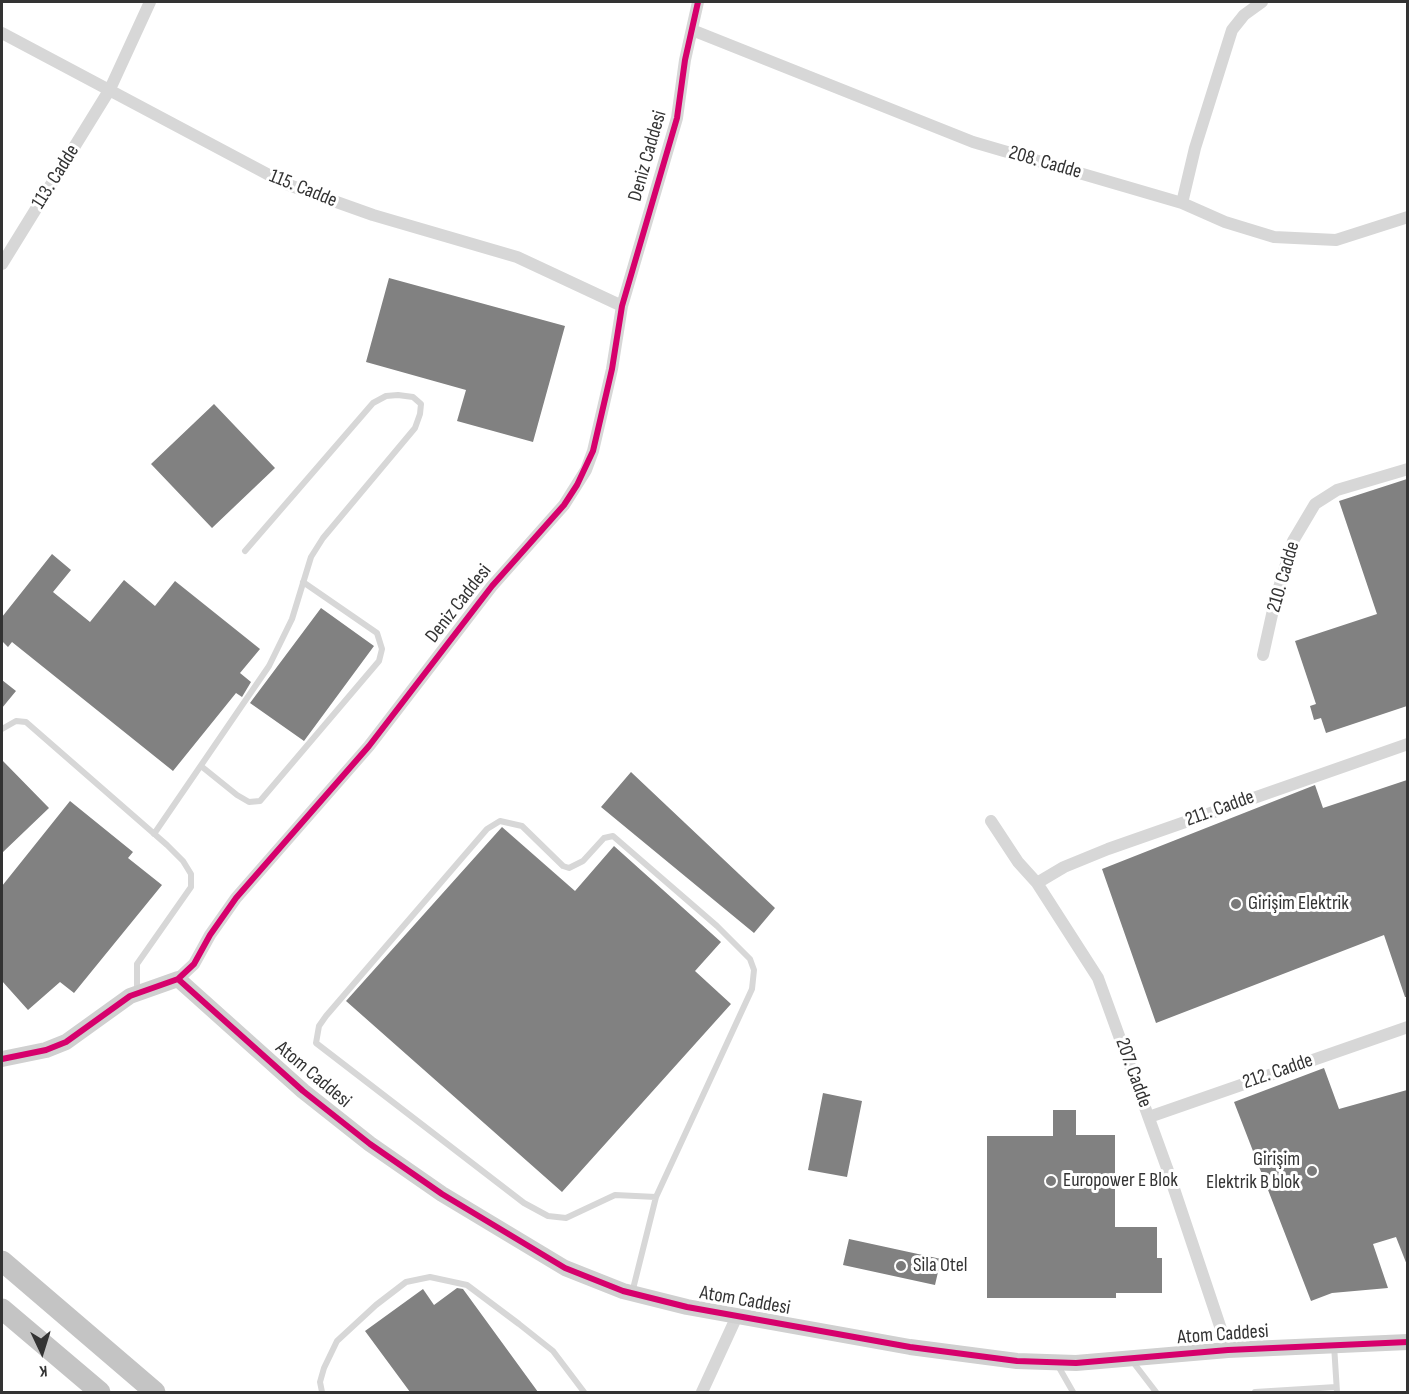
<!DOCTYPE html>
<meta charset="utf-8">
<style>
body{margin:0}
#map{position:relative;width:1409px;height:1394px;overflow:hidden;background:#fff;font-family:"Sofia Sans Condensed",sans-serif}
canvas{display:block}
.frame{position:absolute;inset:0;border:3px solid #333;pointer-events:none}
.north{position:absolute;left:12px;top:1322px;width:60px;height:60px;-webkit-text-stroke:4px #fff;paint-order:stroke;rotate:176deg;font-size:16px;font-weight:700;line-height:24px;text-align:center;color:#333}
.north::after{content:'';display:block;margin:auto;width:21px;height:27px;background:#333;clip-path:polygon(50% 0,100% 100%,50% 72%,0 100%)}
</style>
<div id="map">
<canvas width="1409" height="1394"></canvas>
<div class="frame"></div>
<div class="north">K</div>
</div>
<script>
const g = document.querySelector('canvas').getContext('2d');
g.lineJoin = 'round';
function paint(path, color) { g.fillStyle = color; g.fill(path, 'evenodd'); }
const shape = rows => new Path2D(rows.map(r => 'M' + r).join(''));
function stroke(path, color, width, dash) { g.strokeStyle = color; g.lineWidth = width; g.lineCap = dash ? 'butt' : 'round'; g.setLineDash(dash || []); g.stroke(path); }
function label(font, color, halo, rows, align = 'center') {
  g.font = font + ' "Sofia Sans Condensed",sans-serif'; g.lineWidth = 6; g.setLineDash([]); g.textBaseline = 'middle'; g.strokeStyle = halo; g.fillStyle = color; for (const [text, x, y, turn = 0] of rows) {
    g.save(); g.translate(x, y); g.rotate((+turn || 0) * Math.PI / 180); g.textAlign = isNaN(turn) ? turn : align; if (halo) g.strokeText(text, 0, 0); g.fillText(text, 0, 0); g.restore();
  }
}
paint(shape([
 [389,278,565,326,533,442,457,421,466,390,366,362],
 [214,404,275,468,212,528,151,464],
 [1407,479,1407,706,1326,733,1321,718,1314,720,1310,706,1316,704,1295,641,1377,614,1339,501],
 [52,554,71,570,53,592,90,622,124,580,155,606,175,581,260,649,240,673,251,682,242,697,236,693,173,771,12,642,8,647,2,641,2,617],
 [321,608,374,646,304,741,250,703],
 [2,680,16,691,2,708],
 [2,760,49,808,2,853],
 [631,772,775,908,754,933,601,807],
 [1407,780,1407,997,1405,997,1384,935,1156,1023,1102,869,1315,785,1323,808],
 [70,801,133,852,128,858,162,885,74,993,60,982,28,1010,2,981,2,886],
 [502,827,575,891,614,846,721,942,695,971,731,1004,562,1192,346,1001],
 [1324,1068,1339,1109,1407,1090,1407,1265,1396,1237,1373,1244,1388,1288,1332,1293,1311,1301,1234,1102],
 [823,1093,862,1101,847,1177,808,1170],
 [1053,1110,1076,1110,1076,1135,1115,1135,1115,1227,1157,1227,1157,1258,1162,1258,1162,1293,1116,1293,1116,1298,987,1298,987,1136,1053,1136],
 [849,1239,941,1259,935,1285,843,1265],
 [457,1288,463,1289,538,1392,410,1392,365,1331,423,1289,434,1305]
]), '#818181');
stroke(shape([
 [2,729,16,721,26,722,167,845,183,861,191,874,191,887,137,964,137,992],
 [201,766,237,795,249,802,260,801,379,661,382,649,377,633,303,582],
 [154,834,269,666,292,619,311,557,323,538,415,428,420,414,421,404,413,397,398,395,386,396,373,403,245,551],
 [632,1293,656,1197,752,989,754,970,750,959,717,926,613,836,604,838,583,861,569,868,563,866,522,826,500,821,487,829,326,1016,319,1026,316,1043,524,1203,548,1216,566,1218,615,1195,656,1197],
 [1334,1345,1337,1392],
 [1133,1362,1156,1392],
 [1057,1364,1073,1392],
 [322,1392,320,1382,324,1368,337,1341,376,1305,406,1282,430,1277,467,1285,519,1324,553,1351,584,1392],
 [1255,1392,1336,1387]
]), '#d7d7d7', 6);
stroke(shape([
 [692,30,973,142,1182,203,1225,222,1274,237,1336,240,1408,217],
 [2,33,286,184,373,215,517,257,622,306],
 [1182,203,1195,148,1232,30,1244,15,1262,2],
 [2,264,110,89,150,2],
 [1263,655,1275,601,1293,541,1315,504,1337,490,1408,469],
 [991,821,1018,862,1037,883,1098,978,1167,1168,1228,1350],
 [1037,883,1064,867,1108,849,1408,744],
 [178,979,194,964,210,935,236,898,369,746,492,586,564,505,586,470,593,451,612,369,622,306,677,118,685,60,698,2],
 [1149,1117,1408,1027],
 [702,1392,737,1316]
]), '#d7d7d7', 12);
stroke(shape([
 [2,1059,46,1050,66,1042,130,996,178,979,303,1091,370,1144,442,1194,565,1268,623,1291,687,1307,910,1347,1017,1361,1076,1363,1228,1350,1408,1342]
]), '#d0d0d0', 16);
stroke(shape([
 [2,1261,155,1392],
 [2,1309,100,1392]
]), '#c4c4c4', 21);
stroke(shape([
 [178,979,303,1091,370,1144,442,1194,565,1268,623,1291,687,1307,910,1347,1017,1361,1076,1363,1228,1350,1408,1342],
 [2,1059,46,1050,66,1042,130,996,178,979,194,964,210,935,236,898,369,746,492,586,564,505,577,485,593,451,612,369,622,306,677,118,685,60,698,2]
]), '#d6006c', 6);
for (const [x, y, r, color] of [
 [1236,904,6,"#7a7a7a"],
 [1312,1171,6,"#7a7a7a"],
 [1051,1181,6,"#7a7a7a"],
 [901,1266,6,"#7a7a7a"]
]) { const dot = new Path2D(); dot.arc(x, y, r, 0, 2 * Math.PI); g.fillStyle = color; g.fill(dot); stroke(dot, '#fff', 2); }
label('20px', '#333', '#fff', [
 ["Deniz Caddesi",648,156,-74],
 ["208. Cadde",1045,163,16],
 ["113. Cadde",56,177,-58],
 ["115. Cadde",303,189,22],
 ["210. Cadde",1284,577,-74],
 ["Deniz Caddesi",459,604,-52],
 ["211. Cadde",1220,809,-20],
 ["212. Cadde",1278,1072,-19],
 ["207. Cadde",1133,1073,70],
 ["Atom Caddesi",313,1075,40],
 ["Atom Caddesi",745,1301,10],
 ["Atom Caddesi",1223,1335,-4]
]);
label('20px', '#333', '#fff', [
 ["Girişim Elektrik",1248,904],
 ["Girişim",1300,1160,"right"],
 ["Elektrik B blok",1300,1183,"right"],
 ["Europower E Blok",1063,1181],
 ["Sila Otel",913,1266]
], 'left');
</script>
